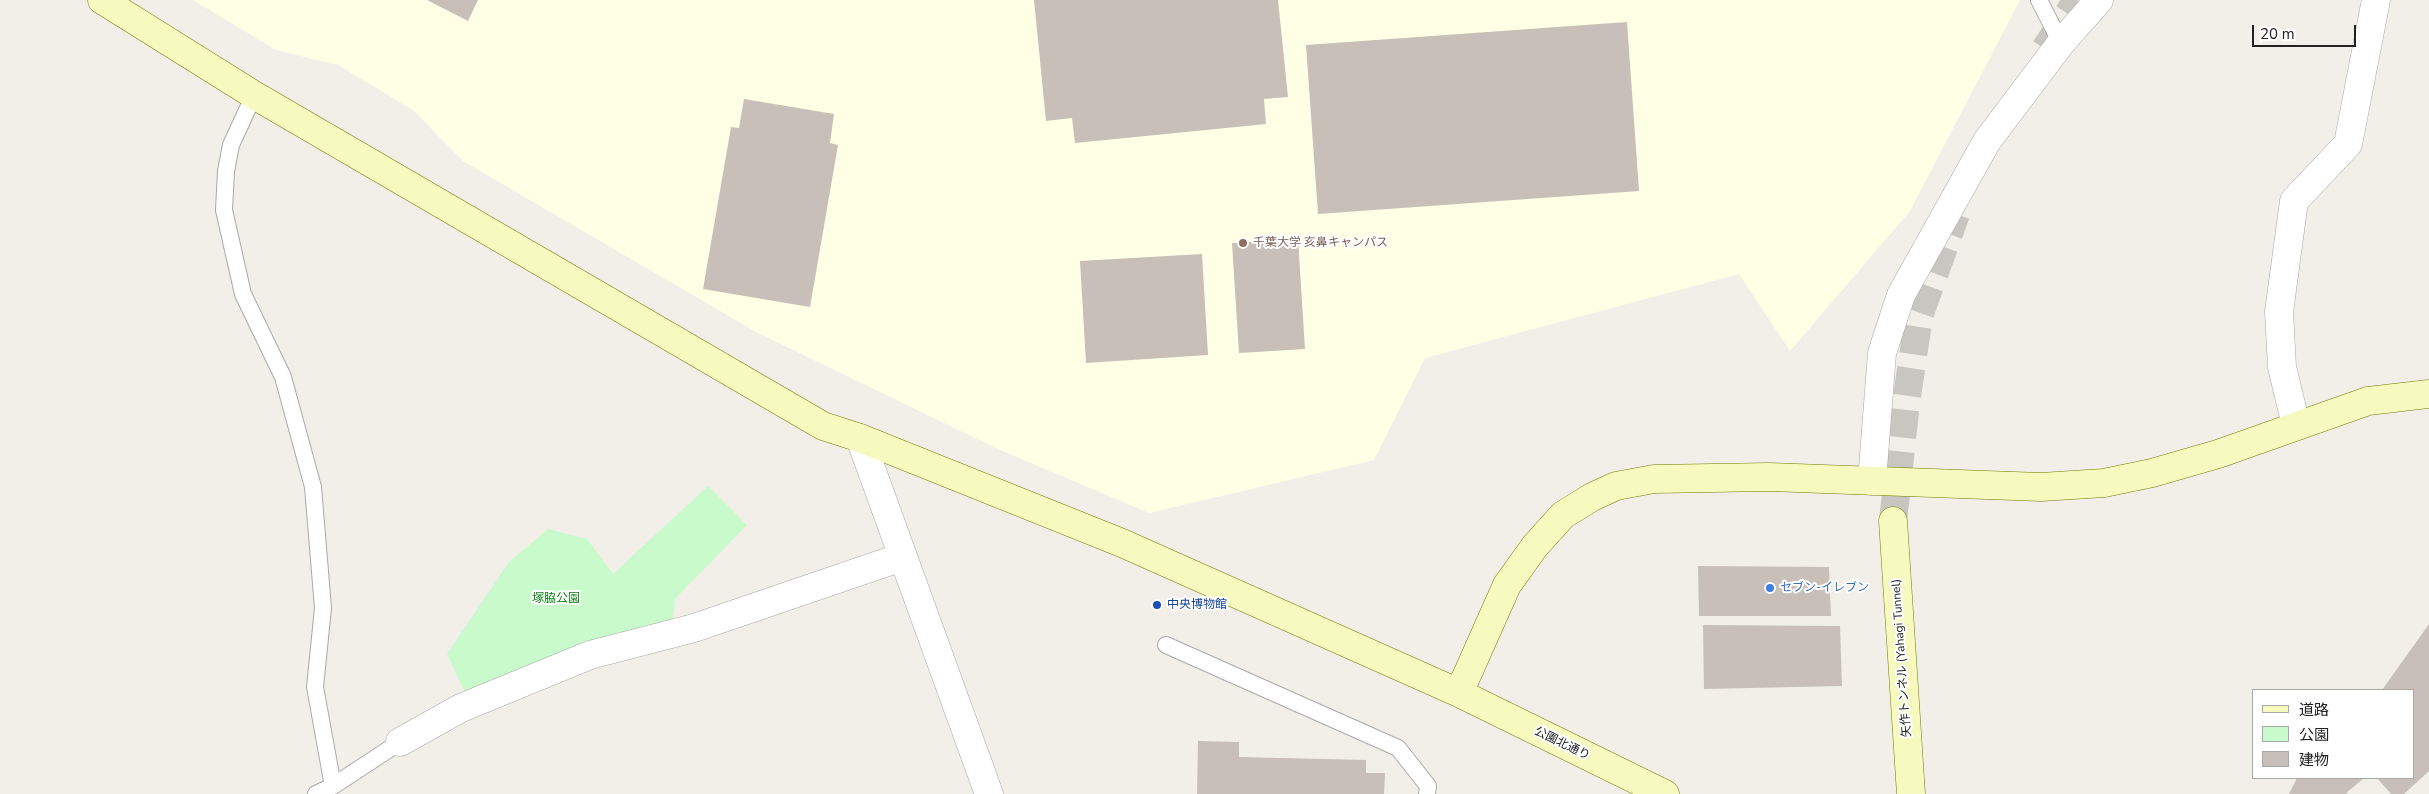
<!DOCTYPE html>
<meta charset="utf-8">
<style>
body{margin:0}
#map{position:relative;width:2429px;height:794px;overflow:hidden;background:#f2efe9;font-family:"Nunito Sans","Noto Sans JP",sans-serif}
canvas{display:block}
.legend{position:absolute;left:2252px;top:689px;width:162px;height:90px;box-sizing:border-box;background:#fff;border:1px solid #a7a7a7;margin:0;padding:6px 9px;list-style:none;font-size:15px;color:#222}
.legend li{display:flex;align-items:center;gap:10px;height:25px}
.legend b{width:25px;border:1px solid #a7a7a7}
.scale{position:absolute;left:2252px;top:25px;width:104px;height:22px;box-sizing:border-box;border:2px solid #222;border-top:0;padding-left:6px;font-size:15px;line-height:18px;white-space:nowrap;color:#222;-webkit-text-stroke:4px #fff;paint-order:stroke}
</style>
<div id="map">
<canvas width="2429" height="794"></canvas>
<ul class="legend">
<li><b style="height:6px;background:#f7fabf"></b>道路</li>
<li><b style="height:14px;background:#c8facc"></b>公園</li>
<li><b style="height:14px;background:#c7bfb8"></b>建物</li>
</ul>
<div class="scale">20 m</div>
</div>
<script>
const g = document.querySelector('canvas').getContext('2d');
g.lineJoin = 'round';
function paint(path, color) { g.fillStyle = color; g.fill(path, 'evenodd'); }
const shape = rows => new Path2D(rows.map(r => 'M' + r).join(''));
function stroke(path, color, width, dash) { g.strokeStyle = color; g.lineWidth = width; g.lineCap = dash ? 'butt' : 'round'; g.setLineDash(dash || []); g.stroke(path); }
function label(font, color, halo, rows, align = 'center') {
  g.font = font + ' "Nunito Sans","Noto Sans JP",sans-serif'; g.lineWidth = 4; g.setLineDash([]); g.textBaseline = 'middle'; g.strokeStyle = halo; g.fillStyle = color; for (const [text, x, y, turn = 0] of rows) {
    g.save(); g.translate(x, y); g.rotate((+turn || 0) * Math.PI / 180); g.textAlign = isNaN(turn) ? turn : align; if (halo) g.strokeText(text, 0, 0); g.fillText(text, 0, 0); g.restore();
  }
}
paint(shape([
 [193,0,2020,0,1910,211,1790,351,1739,274,1425,358,1374,460,1149,513,998,449,758,333,463,161,413,110,338,65,276,50]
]), '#ffffe5');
paint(shape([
 [708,486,747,525,675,599,672,627,468,699,447,654,509,562,548,529,587,539,613,574]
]), '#c8facc');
paint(shape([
 [427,0,478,0,468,21],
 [1034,0,1278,0,1288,97,1264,99,1266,124,1075,143,1072,118,1046,121],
 [1627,22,1639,191,1318,214,1306,45],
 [744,99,834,114,830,143,838,145,810,307,703,289,731,127,739,128],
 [1298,239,1305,349,1239,353,1232,243],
 [1202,254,1208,355,1086,363,1080,261],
 [1698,566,1829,567,1831,616,1699,616],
 [2429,624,2429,771,2404,794,2391,794,2377,778,2413,778,2413,690,2382,690],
 [1703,625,1840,626,1842,686,1704,689],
 [1198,741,1239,742,1239,757,1366,760,1366,773,1385,773,1384,794,1197,794],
 [2297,778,2364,778,2346,793,2349,794,2289,794]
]), '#c7bfb8');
stroke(shape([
 [2045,49,2077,0],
 [1893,521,1906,403,1919,316,1956,214]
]), '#c8c6c1', 28, [28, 14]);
const lane = shape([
 [2039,0,2061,43],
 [254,95,231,145,226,171,224,210,243,294,283,377,313,487,323,608,315,687,333,786],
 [1166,645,1398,748,1428,786,1427,794],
 [316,794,333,786,400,742]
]);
const street = shape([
 [2296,425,2282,367,2279,312,2294,201,2348,144,2376,0],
 [860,438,989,794],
 [1872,481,1882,353,1901,295,1987,141,2061,43,2099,0],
 [400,742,461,708,590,655,694,628,902,557]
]);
const secondary = shape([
 [102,0,254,95,823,426,860,438,1122,543,1459,693,1665,794],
 [1893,521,1911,794],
 [1459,693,1507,585,1535,546,1563,515,1592,497,1616,486,1654,479,1769,477,2041,487,2104,483,2152,473,2218,454,2368,401,2429,394]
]);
stroke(lane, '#a9a9a9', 18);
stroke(street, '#a9a9a9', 29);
stroke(secondary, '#707d05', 29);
stroke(lane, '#fff', 16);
stroke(street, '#fff', 28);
stroke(secondary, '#f7fabf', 28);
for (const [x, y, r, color] of [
 [1243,243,5,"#8d6e63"],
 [1770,588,5,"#3f7fe0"],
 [1157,605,5,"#1a4fb4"]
]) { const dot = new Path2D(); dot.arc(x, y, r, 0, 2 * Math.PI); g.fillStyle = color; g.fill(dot); stroke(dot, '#fff', 2); }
label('12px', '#785e54', '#fff', [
 ["千葉大学 亥鼻キャンパス",1253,243]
], 'left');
label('12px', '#366cbe', '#fff', [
 ["セブン-イレブン",1780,588]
], 'left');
label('12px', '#0c8416', '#fff', [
 ["塚脇公園",556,599]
]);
label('12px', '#164399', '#fff', [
 ["中央博物館",1167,605]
], 'left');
label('12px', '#222', '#fff', [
 ["矢作トンネル (Yahagi Tunnel)",1902,658,-94],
 ["公園北通り",1562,744,26]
]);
</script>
